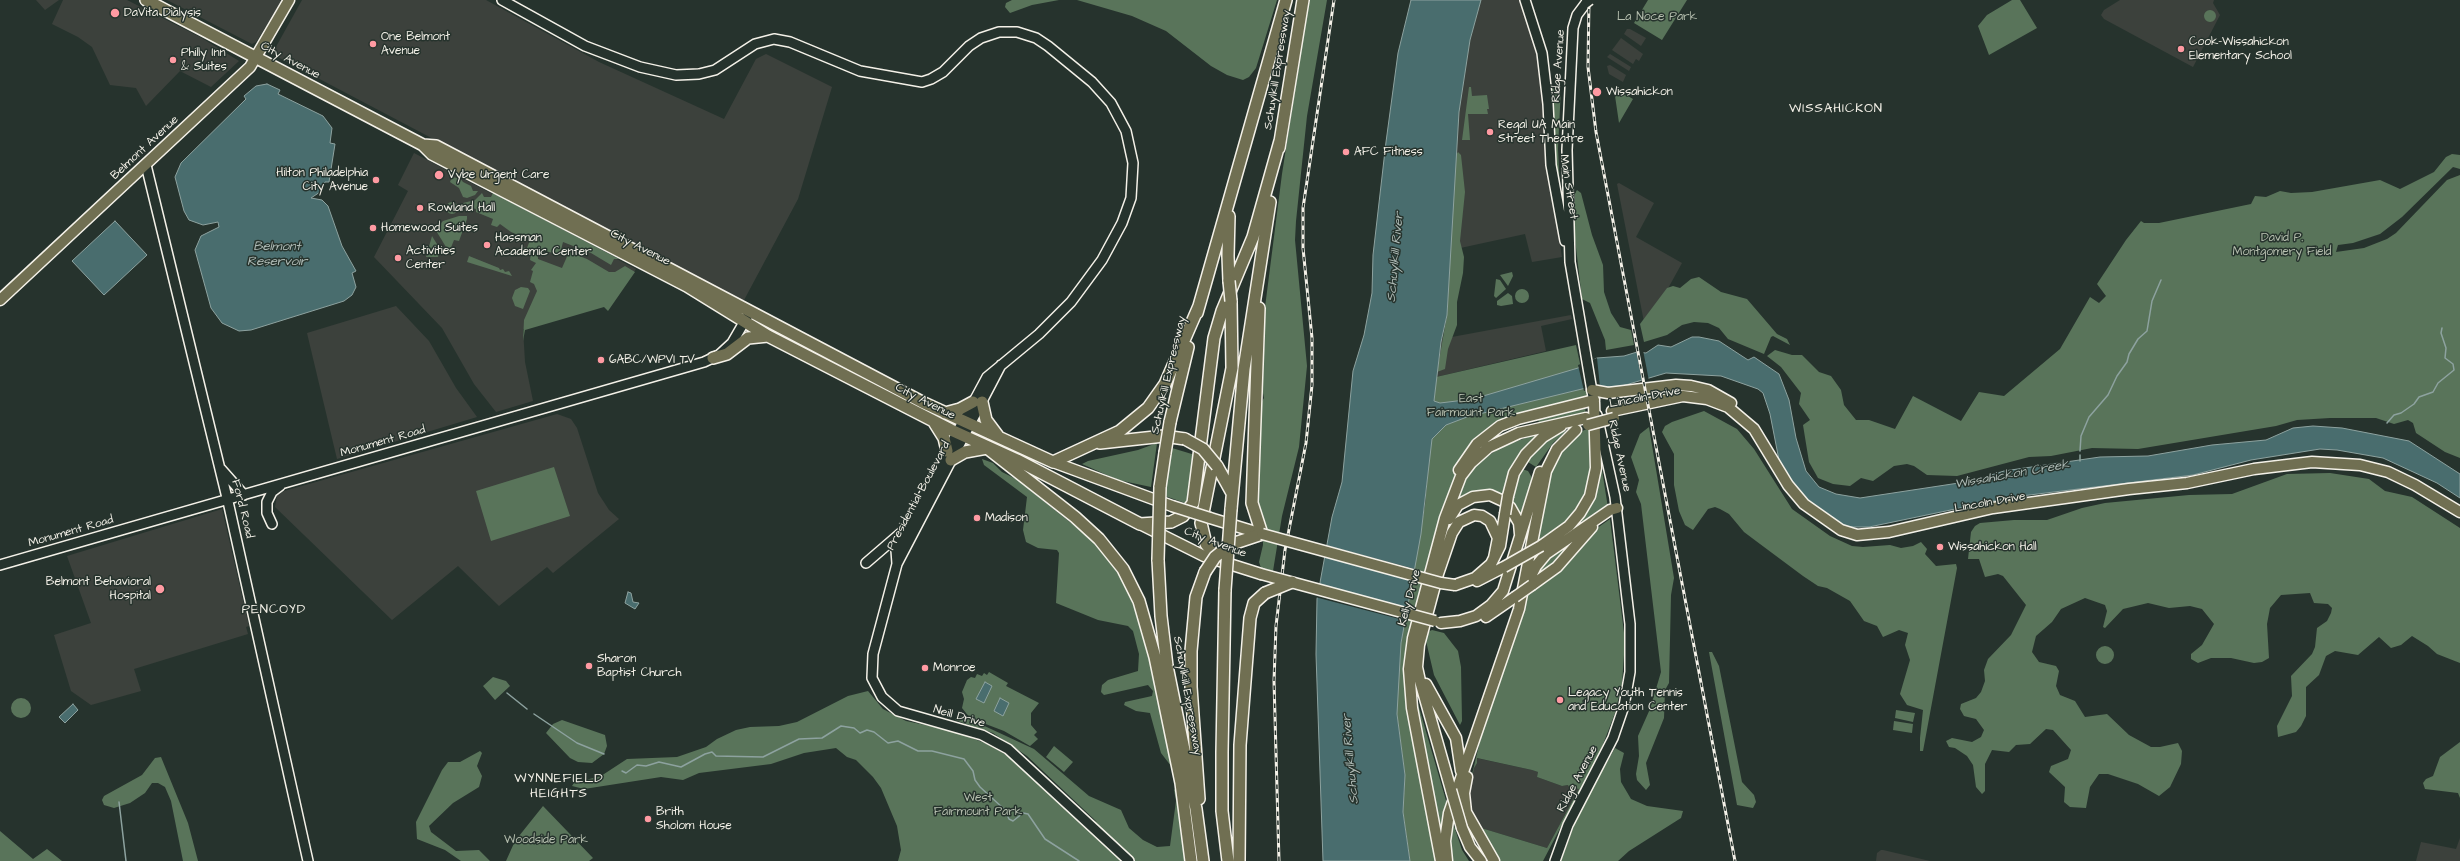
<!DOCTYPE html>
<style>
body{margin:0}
canvas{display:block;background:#26332d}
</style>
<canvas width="2460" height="861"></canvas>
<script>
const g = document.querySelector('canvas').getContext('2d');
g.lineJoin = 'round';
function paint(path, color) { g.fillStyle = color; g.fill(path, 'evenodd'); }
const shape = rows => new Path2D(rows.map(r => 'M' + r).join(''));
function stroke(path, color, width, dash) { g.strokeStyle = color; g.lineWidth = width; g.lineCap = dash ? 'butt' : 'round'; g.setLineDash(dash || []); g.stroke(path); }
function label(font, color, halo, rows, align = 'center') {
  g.font = font + ' "Architects Daughter",sans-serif'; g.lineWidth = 3; g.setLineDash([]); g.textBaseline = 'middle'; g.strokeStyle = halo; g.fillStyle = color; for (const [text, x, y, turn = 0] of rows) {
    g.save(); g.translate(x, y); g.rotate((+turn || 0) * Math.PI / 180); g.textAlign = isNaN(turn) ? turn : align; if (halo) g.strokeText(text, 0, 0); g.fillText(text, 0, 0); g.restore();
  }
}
paint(shape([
 [36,0,59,0,45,10],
 [63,0,127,0,200,37,239,61,211,87,180,71,146,106,136,88,110,85,92,47,78,37,52,24],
 [167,0,279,0,282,1,256,42,252,44],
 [302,0,486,0,599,62,724,119,756,59,766,54,832,87,798,199,743,302,272,54],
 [1481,0,1520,0,1537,49,1543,94,1547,162,1562,257,1532,262,1525,234,1451,250,1459,112,1470,40],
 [2120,0,2214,0,2213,3,2220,15,2193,67,2104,19,2101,15,2104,10],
 [1627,29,1630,29,1646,38,1641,46,1624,34],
 [1621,38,1643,54,1639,61,1636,59,1633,64,1612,50],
 [1610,54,1631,67,1629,71,1607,57],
 [1610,65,1626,75,1623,82,1609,74,1607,66],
 [414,153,636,269,612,302,523,329,525,362,533,401,496,412,474,384,442,328,374,257,408,191,398,185],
 [1619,183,1654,203,1636,237,1682,263,1655,312,1644,322,1617,184],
 [396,306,429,341,456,388,477,417,337,459,307,333],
 [1571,315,1572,319,1541,326,1546,351,1436,377,1441,339],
 [557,414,571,419,577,428,598,493,609,510,619,519,553,573,547,567,499,606,458,566,392,620,275,507,277,496,284,491],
 [222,509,249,626,246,627,248,634,134,669,141,691,91,705,71,691,54,635,91,623,67,556],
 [1476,758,1532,770,1538,772,1537,777,1562,786,1568,785,1571,791,1575,788,1579,789,1547,848,1478,827,1469,805,1469,787],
 [2460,838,2460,861,2416,861,2421,842,2456,849],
 [1881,850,1883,850,1930,861,1876,861,1877,853]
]), '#3c413c');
paint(shape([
 [1012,0,1059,0,1032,5,1010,13,1005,7,1006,3],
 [1077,0,1277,0,1256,68,1249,77,1243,80,1227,75,1211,66,1166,31,1132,16],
 [1309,0,1327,0,1307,116,1296,221,1295,240,1307,366,1299,447,1282,516,1273,571,1261,568,1259,562,1263,545,1263,522,1257,505,1261,403,1264,398,1262,388,1263,323,1282,174],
 [1648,0,1687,0,1662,40,1634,23],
 [2012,0,2020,0,2037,28,1989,55,1978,26,1987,15],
 '2204 16a6 6 0 1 1 12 0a6 6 0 1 1-12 0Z',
 [1469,87,1471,87,1472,96,1487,95,1489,109,1487,109,1488,114,1468,114,1470,140,1462,140],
 [1561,87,1558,149,1560,191,1556,175,1551,89],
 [1614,88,1633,99,1619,123,1614,89],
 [1458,152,1461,155,1465,192,1460,241,1464,257,1463,273,1457,302,1457,325,1448,349,1445,369,1437,372,1447,315,1455,157],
 [2452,154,2460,155,2460,169,2453,167,2402,217,2380,234,2353,243,2338,245,2336,252,2364,248,2387,239,2396,233,2447,180,2460,175,2460,458,2445,452,2416,433,2413,423,2408,420,2394,424,2376,418,2330,418,2297,420,2276,426,2138,449,2092,448,2051,456,2029,457,1957,476,1927,475,1914,466,1907,464,1894,466,1873,481,1861,478,1850,486,1833,484,1818,478,1809,462,1803,425,1810,420,1799,404,1801,393,1781,367,1767,356,1775,350,1792,355,1802,355,1819,372,1831,376,1841,390,1844,405,1856,420,1869,420,1895,429,1913,396,1961,421,1979,392,2004,396,2060,349,2090,297,2099,303,2106,296,2097,284,2126,240,2141,221,2144,223,2159,223,2251,204,2255,196,2266,197,2280,191,2291,193,2312,192,2380,180,2400,189,2434,172,2446,157],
 [458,176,463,182,471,186,473,191,478,191,475,195,467,198,463,197,459,188,450,182,452,177,457,178],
 [1577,190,1581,193,1592,235,1603,265,1604,292,1611,313,1620,327,1631,330,1634,345,1606,350,1605,340,1590,303,1582,299,1575,239,1575,193],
 [482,193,484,197,491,197,493,193,619,259,614,259,611,265,591,253,563,242,561,250,557,254,541,250,532,252,538,256,538,259,562,268,569,252,587,259,609,272,615,272,625,266,635,272,608,311,604,307,525,330,523,341,524,320,537,291,534,284,530,282,533,271,531,270,536,263,530,260,531,253,521,247,527,248,530,240,511,232,500,224,497,227,491,225,493,219,476,212,476,209,472,208,471,210,467,208,463,203,475,200],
 '446 208a6 6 0 1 1 12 0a6 6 0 1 1-12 0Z',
 [459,216,467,216,467,219,459,241,454,240,450,250,445,251,443,248,446,247,435,229,443,221],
 [432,236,440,249,438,257,426,257],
 [469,256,499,268,500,270,503,269,505,272,509,271,512,276,467,262],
 [1512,272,1513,276,1508,286,1500,275],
 [1699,277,1721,292,1747,299,1777,334,1787,339,1790,345,1773,336,1771,337,1764,354,1728,339,1719,328,1708,323,1694,322,1682,325,1667,335,1644,342,1640,324,1667,288,1673,286,1680,288,1691,279],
 [1496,279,1500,280,1506,289,1496,298,1494,296],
 [521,287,528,288,530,291,523,309,515,306,512,298,515,290],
 '1515 296a7 7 0 1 1 14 0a7 7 0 1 1-14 0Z',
 [1508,293,1512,296,1513,304,1501,306,1497,305,1497,301],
 [1576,345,1587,396,1585,413,1539,424,1538,417,1513,423,1481,444,1469,473,1481,461,1501,447,1539,433,1524,450,1515,482,1522,469,1528,471,1531,476,1532,483,1528,503,1521,517,1511,503,1469,495,1451,520,1434,573,1418,688,1414,690,1447,804,1443,822,1453,823,1462,850,1469,861,1410,861,1403,812,1405,775,1397,714,1397,689,1401,643,1425,505,1436,377],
 [1704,411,1737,429,1754,449,1792,509,1830,536,1852,546,1863,547,1890,545,1901,548,1913,546,1921,542,1927,549,1925,554,1936,566,1956,564,1957,568,1923,751,1920,751,1920,738,1923,710,1907,705,1900,694,1910,660,1905,645,1908,633,1899,630,1883,637,1877,626,1864,621,1850,601,1827,588,1818,586,1803,576,1760,544,1744,532,1729,514,1720,509,1715,507,1708,509,1693,530,1685,525,1679,511,1674,485,1674,454,1662,432,1665,426,1672,422],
 [1649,427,1674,578,1671,595,1669,683,1665,690,1664,718,1646,763,1650,785,1646,790,1637,780,1636,774,1639,756,1638,736,1650,709,1661,672,1641,504,1636,492,1639,480,1631,457,1640,434],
 [1589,428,1592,467,1587,491,1576,511,1562,526,1541,540,1537,539,1548,475,1559,453,1580,432],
 [1565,429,1565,432,1553,443,1536,467,1528,462,1533,451,1543,441],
 [1157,443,1151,487,1118,480,1082,464,1088,461,1138,450],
 [1172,448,1195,455,1188,504,1165,496],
 [1600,457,1608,508,1584,524,1581,519],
 [982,459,993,463,1002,472,1016,479,1086,535,1096,544,1125,583,1146,639,1172,765,1171,766,1161,753,1150,713,1136,711,1124,705,1125,702,1152,696,1153,691,1148,685,1104,695,1101,692,1102,685,1108,680,1138,671,1139,654,1133,631,1128,626,1098,620,1056,603,1059,553,1057,550,1038,548,1026,542,1023,530,1027,497,984,465],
 [554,467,570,516,491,541,476,491],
 [2330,473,2369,479,2385,491,2412,497,2460,528,2460,663,2437,654,2428,646,2412,636,2401,645,2391,648,2379,637,2358,655,2335,651,2326,656,2319,675,2306,687,2306,716,2301,726,2296,732,2278,737,2277,726,2292,696,2291,676,2312,654,2315,647,2317,628,2327,621,2331,613,2332,608,2328,604,2314,603,2310,593,2281,595,2270,608,2267,624,2269,658,2262,662,2254,663,2231,658,2211,658,2198,663,2191,659,2191,654,2202,645,2214,624,2202,609,2190,606,2169,608,2148,603,2123,609,2105,628,2103,627,2107,611,2105,605,2085,598,2061,609,2052,622,2036,636,2032,652,2039,662,2056,666,2059,671,2056,686,2060,695,2075,701,2085,717,2107,714,2129,735,2151,747,2160,747,2178,743,2182,751,2181,764,2170,787,2159,796,2138,784,2108,774,2099,774,2090,787,2086,808,2070,807,2064,802,2065,787,2049,772,2051,766,2068,759,2071,750,2053,730,2046,729,2030,744,2016,745,2009,752,1992,750,1985,764,1985,791,1982,794,1976,787,1973,765,1967,756,1955,748,1949,747,1946,741,1952,738,1972,742,1981,737,1984,730,1976,719,1964,716,1960,709,1961,704,1976,698,1981,692,1985,681,1984,670,1988,659,2011,635,2026,605,2003,576,1998,574,1985,577,1979,559,1968,559,1971,532,1975,526,1980,523,2014,520,2047,520,2082,508,2105,503,2189,495,2232,494,2287,474],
 [1610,519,1625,641,1622,683,1615,713,1600,752,1543,861,1499,861,1477,827,1468,802,1469,787,1486,716,1507,661,1530,583,1539,566,1555,551,1575,539,1554,566,1536,578,1536,586,1555,573,1590,533],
 [1477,758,1532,770,1538,772,1537,777,1562,786,1568,785,1571,791,1575,788,1579,789,1547,848,1478,827,1470,810,1468,797,1474,768,1477,763],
 [1432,630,1444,633,1458,651,1461,667,1462,721,1460,725,1434,675,1426,641,1428,632],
 '2096 655a9 9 0 1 1 18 0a9 9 0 1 1-18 0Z',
 [1709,652,1712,652,1719,666,1742,782,1754,795,1756,802,1753,808,1737,805],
 [989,672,1008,683,1006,686,1039,703,1031,713,1031,725,1037,732,1034,735,1038,739,1030,746,1004,731,970,718,962,708,964,699,962,692,967,680,971,677,975,678,977,674,982,676,984,673,987,675],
 [493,677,506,681,510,686,495,700,483,686],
 [868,691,883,709,906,721,954,731,987,744,1008,756,1123,861,898,861,901,850,897,826,881,788,873,777,856,760,847,757,836,748,804,753,771,764,699,773,683,780,661,777,584,789,572,786,574,783,601,776,627,759,677,757,706,747,717,739,736,730,750,727,779,726,797,722,848,696],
 '11 708a10 10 0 1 1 20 0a10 10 0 1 1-20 0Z',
 [1896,710,1915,713,1913,722,1895,718],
 [963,716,1034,749,1089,796,1121,810,1129,828,1143,840,1157,847,1170,846,1176,801,1174,790,1176,788,1185,861,1134,861,1089,818,1097,822,1027,756,993,733,955,720,957,717],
 [562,720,605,735,607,746,604,754,592,763,578,762,570,758,546,733,553,724],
 [1894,721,1913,724,1912,733,1893,730],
 [2460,742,2460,798,2458,793,2425,789,2423,783,2426,779,2433,776,2440,757],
 [1054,746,1073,762,1064,772,1046,757],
 [1615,748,1624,753,1620,769,1621,782,1631,799,1647,806,1683,811,1681,818,1629,851,1618,861,1561,861,1579,812],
 [480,751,482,753,477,766,482,776,479,787,453,803,429,826,431,832,456,851,479,850,490,861,461,861,445,850,417,839,416,822,442,770,448,762,460,762],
 [161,757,188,823,198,861,183,861,171,801,165,787,158,783,152,783,145,793,130,803,114,808,104,805,102,800,104,796,142,775,155,758],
 [543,806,593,858,589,861,506,861,515,841],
 [0,831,33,859,47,849,62,861,0,861]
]), '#59745a');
const water = shape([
 [1411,0,1481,0,1470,40,1459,112,1447,315,1441,342,1434,401,1440,403,1473,399,1578,368,1597,358,1624,356,1637,352,1646,353,1658,345,1671,347,1692,337,1699,337,1719,341,1748,360,1754,357,1779,374,1789,400,1796,438,1806,471,1819,487,1836,494,1860,498,1972,481,2004,471,2100,457,2148,456,2212,445,2266,440,2293,428,2313,426,2342,428,2409,441,2460,474,2460,498,2437,483,2383,458,2337,450,2320,449,2251,460,2193,475,2013,497,1869,527,1846,527,1809,504,1792,482,1779,460,1770,414,1763,393,1758,389,1721,376,1666,373,1622,386,1586,388,1467,417,1446,425,1432,439,1421,534,1401,643,1397,714,1405,775,1403,812,1410,861,1323,861,1316,654,1317,599,1332,517,1342,482,1353,371,1364,335,1372,293,1373,255,1386,142,1398,53,1411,0],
 [267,84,280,90,278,94,323,116,332,128,330,143,335,144,329,182,325,182,320,192,311,198,322,200,328,206,342,246,356,271,352,273,356,287,352,295,344,301,251,330,239,331,222,323,211,308,195,250,201,236,219,227,218,222,203,225,189,220,184,211,175,177,181,163,246,99,244,96,256,86,267,84],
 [115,221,147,255,104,295,72,261,115,221],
 [628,592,631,593,633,602,639,603,635,609,625,603,628,592],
 [985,682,992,686,984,703,976,699,985,682],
 [1000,698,1009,703,1003,716,994,711,1000,698],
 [73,704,78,710,65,723,59,717,73,704]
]);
paint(water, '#496d6e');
stroke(water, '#8da29f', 1);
paint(shape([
 [1636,350,1643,350,1649,381,1642,382],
 [1597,358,1600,387,1584,391,1578,365],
 [1325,545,1415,569,1413,581,1322,556],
 [1317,584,1408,609,1407,621,1315,597]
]), '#26332d');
stroke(shape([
 [2387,423,2394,415,2401,413,2414,404,2419,397,2433,392,2438,383,2454,370,2453,364,2445,358,2446,348,2441,333,2442,328],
 [2080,451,2081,436,2089,417,2108,395,2117,376,2127,362,2129,354,2138,339,2147,331,2152,301,2161,280],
 [2080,455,2080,461],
 [507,693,527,709],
 [534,714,577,743,604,754],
 [622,771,626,773,637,765,646,766,659,762,681,767,705,754,712,752,716,756,763,757,799,739,822,738,841,726,854,728,860,733,867,730,874,732,888,743,898,741,918,751,932,751,964,759,973,771,975,780,980,787,1004,809,1009,819,1013,821,1023,813,1028,814,1045,839,1079,861],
 [119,802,126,861]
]), '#8da29f', 1.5);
const secondary = shape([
 [502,0,585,46,640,67,676,75,699,74,715,70,755,44,774,39,790,42,860,71,922,82,931,79,943,72,969,46,981,38,999,32,1017,32,1036,38,1048,46,1092,82,1111,103,1126,131,1133,163,1131,198,1122,223,1102,260,1071,302,1039,334,987,377,901,537,896,550,897,564],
 [1525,0,1542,53,1548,104,1551,165,1565,241],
 [1586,3,1577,15,1573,28,1567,150,1570,262,1593,397],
 [146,165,229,506,308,861],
 [1001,365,897,564,873,654,872,678,882,697,898,711,982,735,1008,749,1129,861],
 [221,469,244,495],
 [272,524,267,513,267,502,272,492,280,486],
 [866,563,902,532],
 [0,565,704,362,719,355,732,343,750,312],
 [1555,861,1568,825,1613,738,1624,706,1630,672,1630,624,1615,497,1597,415]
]);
const primary = shape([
 [0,300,250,67,289,0],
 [1592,390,1608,393,1676,385,1691,386,1708,390,1731,403],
 [1612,411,1683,396,1707,399,1728,407,1754,429,1788,485,1804,504,1841,530,1857,535,1889,532,1993,508,2129,489,2187,483,2254,469,2312,462,2360,465,2388,472,2415,485,2460,512],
 [1053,462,1172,506],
 [1459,470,1477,444,1500,426,1518,419,1594,400],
 [1508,496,1514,473,1526,454,1543,437,1561,426],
 [1510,507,1519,523,1520,534],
 [1210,518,1262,534],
 [1449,519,1458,505,1473,497,1490,495,1503,501],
 [1140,524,1204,556,1261,574],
 [1541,546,1569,526,1580,513,1590,496,1596,468,1594,402],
 [1477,581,1504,567],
 [1528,582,1536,566,1546,554,1610,510,1617,508],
 [1455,585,1475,578,1491,564,1500,546,1505,514],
 [1532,585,1557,567,1592,527],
 [1486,617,1515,597],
 [1441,623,1460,621,1476,616,1491,605,1503,591,1540,472],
 [1426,684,1456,738,1461,771],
 [1467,777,1464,793,1466,812,1494,861],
 [1451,790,1420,681,1417,667,1419,645,1438,574,1452,533,1459,522,1474,515,1482,516,1490,521,1498,538,1494,558],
 [1462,828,1470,847,1481,861],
 [1441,861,1412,708,1409,669,1413,638,1445,518,1461,476,1471,463,1489,447,1519,433,1586,418],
 [1447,861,1445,841,1449,813,1519,609,1546,471,1557,449,1576,430]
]);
const highway = shape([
 [146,0,423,145,432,154,687,286,768,336,951,430,1017,460,1140,524,1171,522,1183,516,1193,503,1214,338,1222,311,1253,237,1280,141],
 [423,145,436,146,922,402,1053,462,1120,431,1148,408,1165,384,1199,306],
 [1279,148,1303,0],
 [1229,281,1228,256,1229,216],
 [1197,313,1286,0],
 [713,358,727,354,748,338,768,336],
 [982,402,986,420,998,436],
 [945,413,960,409,973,402],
 [934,422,944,438,947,451],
 [1170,422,1188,347],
 [1100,443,1164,436,1185,439],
 [951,460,965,452,987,448,1075,517,1099,539,1123,569,1139,601,1155,657,1181,783,1191,861],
 [1217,466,1232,493],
 [1160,487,1165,453],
 [1231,509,1244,369,1270,202],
 [1225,549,1235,543,1262,534,1252,503,1259,308],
 [1158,560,1161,616,1167,666,1196,809,1203,861],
 [1228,563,1215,556,1206,544,1201,523,1232,368,1231,301],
 [1225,590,1222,752,1222,811,1228,861],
 [1199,799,1191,687,1191,651,1196,597,1205,572],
 [1239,861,1240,745,1250,618,1254,603,1265,593]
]);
stroke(secondary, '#f4f1e8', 12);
stroke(primary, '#f4f1e8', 13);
stroke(highway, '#f4f1e8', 14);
stroke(secondary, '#26332d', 9);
stroke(primary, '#706f52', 10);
stroke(highway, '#706f52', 11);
const rail = shape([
 [1589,0,1588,67,1596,132,1735,861],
 [1279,861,1274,681,1276,626,1285,550,1306,443,1312,385,1312,338,1303,248,1303,208,1334,0]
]);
stroke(rail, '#f4f1e8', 3);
stroke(rail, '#26332d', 1.5, [4.5]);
const secondaryBridge = shape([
 [1586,3,1590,0]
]);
const primaryBridge = shape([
 [1588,425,1614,418],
 [1172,506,1210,518],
 [1505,514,1508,496],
 [1262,534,1441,583,1455,585],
 [1504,567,1541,546],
 [1261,574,1435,621],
 [1515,597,1532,585],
 [1451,790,1462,828]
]);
const highwayBridge = shape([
 [1229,281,1231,301],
 [1185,439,1203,449,1217,466],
 [1165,453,1170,422],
 [1158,560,1160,487],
 [1205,572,1215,557,1225,549],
 [1225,590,1231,509],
 [1265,593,1292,582]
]);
stroke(secondaryBridge, '#f4f1e8', 12, []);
stroke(primaryBridge, '#f4f1e8', 13, []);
stroke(highwayBridge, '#f4f1e8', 14, []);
stroke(secondaryBridge, '#26332d', 9);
stroke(primaryBridge, '#706f52', 10);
stroke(highwayBridge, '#706f52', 11);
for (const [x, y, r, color] of [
 [115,13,5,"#ff9aa2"],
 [373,44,4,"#ff9aa2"],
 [2181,49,4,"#ff9aa2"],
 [173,60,4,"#ff9aa2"],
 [1597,92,5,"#ff9aa2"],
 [1490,132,4,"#ff9aa2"],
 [1346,152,4,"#ff9aa2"],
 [439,175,5,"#ff9aa2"],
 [376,180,4,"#ff9aa2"],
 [420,208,4,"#ff9aa2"],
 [373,228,4,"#ff9aa2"],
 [487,245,4,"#ff9aa2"],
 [398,258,4,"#ff9aa2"],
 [601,360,4,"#ff9aa2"],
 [977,518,4,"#ff9aa2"],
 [1940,547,4,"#ff9aa2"],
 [160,589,5,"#ff9aa2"],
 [589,666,4,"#ff9aa2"],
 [925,668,4,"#ff9aa2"],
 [1560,700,4,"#ff9aa2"],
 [648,819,4,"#ff9aa2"]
]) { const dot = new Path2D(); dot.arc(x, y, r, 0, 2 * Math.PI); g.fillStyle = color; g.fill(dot); stroke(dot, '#26332d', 1.5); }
label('12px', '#f4f1e8', '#26332d', [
 ["DaVita Dialysis",124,13],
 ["One Belmont",381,37],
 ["Avenue",381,51],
 ["Cook-Wissahickon",2189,42],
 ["Elementary School",2189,56],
 ["Philly Inn",181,53],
 ["& Suites",181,67],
 ["Wissahickon",1606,92],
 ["Regal UA Main",1498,125],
 ["Street Theatre",1498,139],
 ["AFC Fitness",1354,152],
 ["Hilton Philadelphia",368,173,"right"],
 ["City Avenue",368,187,"right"],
 ["Vybe Urgent Care",448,175],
 ["Rowland Hall",428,208],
 ["Homewood Suites",381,228],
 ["Hassman",495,238],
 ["Academic Center",495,252],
 ["Activities",406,251],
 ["Center",406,265],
 ["6ABC/WPVI TV",609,360],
 ["Madison",985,518],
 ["Wissahickon Hall",1948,547],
 ["Belmont Behavioral",151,582,"right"],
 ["Hospital",151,596,"right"],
 ["Sharon",597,659],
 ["Baptist Church",597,673],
 ["Monroe",933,668],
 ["Legacy Youth Tennis",1568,693],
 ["and Education Center",1568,707],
 ["Brith",656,812],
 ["Sholom House",656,826]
], 'left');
label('12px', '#b6bfaf', '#26332d', [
 ["La Noce Park",1657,17],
 ["David P.",2282,238],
 ["Montgomery Field",2282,252],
 ["East",1471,399],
 ["Fairmount Park",1471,413],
 ["West",978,798],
 ["Fairmount Park",978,812],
 ["Woodside Park",546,840]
]);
label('12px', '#f4f1e8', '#26332d', [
 ["City Avenue",290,61,28],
 ["Ridge Avenue",1559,66,-86],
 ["Schuylkill Expressway",1278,70,-81],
 ["Belmont Avenue",145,148,-43],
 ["Main Street",1568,187,81],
 ["City Avenue",640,248,27],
 ["Schuylkill Expressway",1169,375,-77],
 ["Lincoln Drive",1645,398,-11],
 ["City Avenue",925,402,27],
 ["Monument Road",383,442,-16],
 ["Ridge Avenue",1619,456,78],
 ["Presidential Boulevard",919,496,-62],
 ["Lincoln Drive",1990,503,-10],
 ["Ford Road",242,509,76],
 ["Monument Road",71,532,-16],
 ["City Avenue",1215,543,21],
 ["Kelly Drive",1410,598,-75],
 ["Schuylkill Expressway",1187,696,80],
 ["Neill Drive",959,717,16],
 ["Ridge Avenue",1578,779,-62]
]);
g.letterSpacing = '1px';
label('13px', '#f4f1e8', '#26332d', [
 ["WISSAHICKON",1836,109],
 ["PENCOYD",274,610],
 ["WYNNEFIELD",559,779],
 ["HEIGHTS",559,794]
]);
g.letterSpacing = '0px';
label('italic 13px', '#b0bcb7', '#26332d', [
 ["Belmont",277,247],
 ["Reservoir",277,262],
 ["Schuylkill River",1396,257,-85],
 ["Wissahickon Creek",2012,475,-10],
 ["Schuylkill River",1351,759,-95]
]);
</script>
